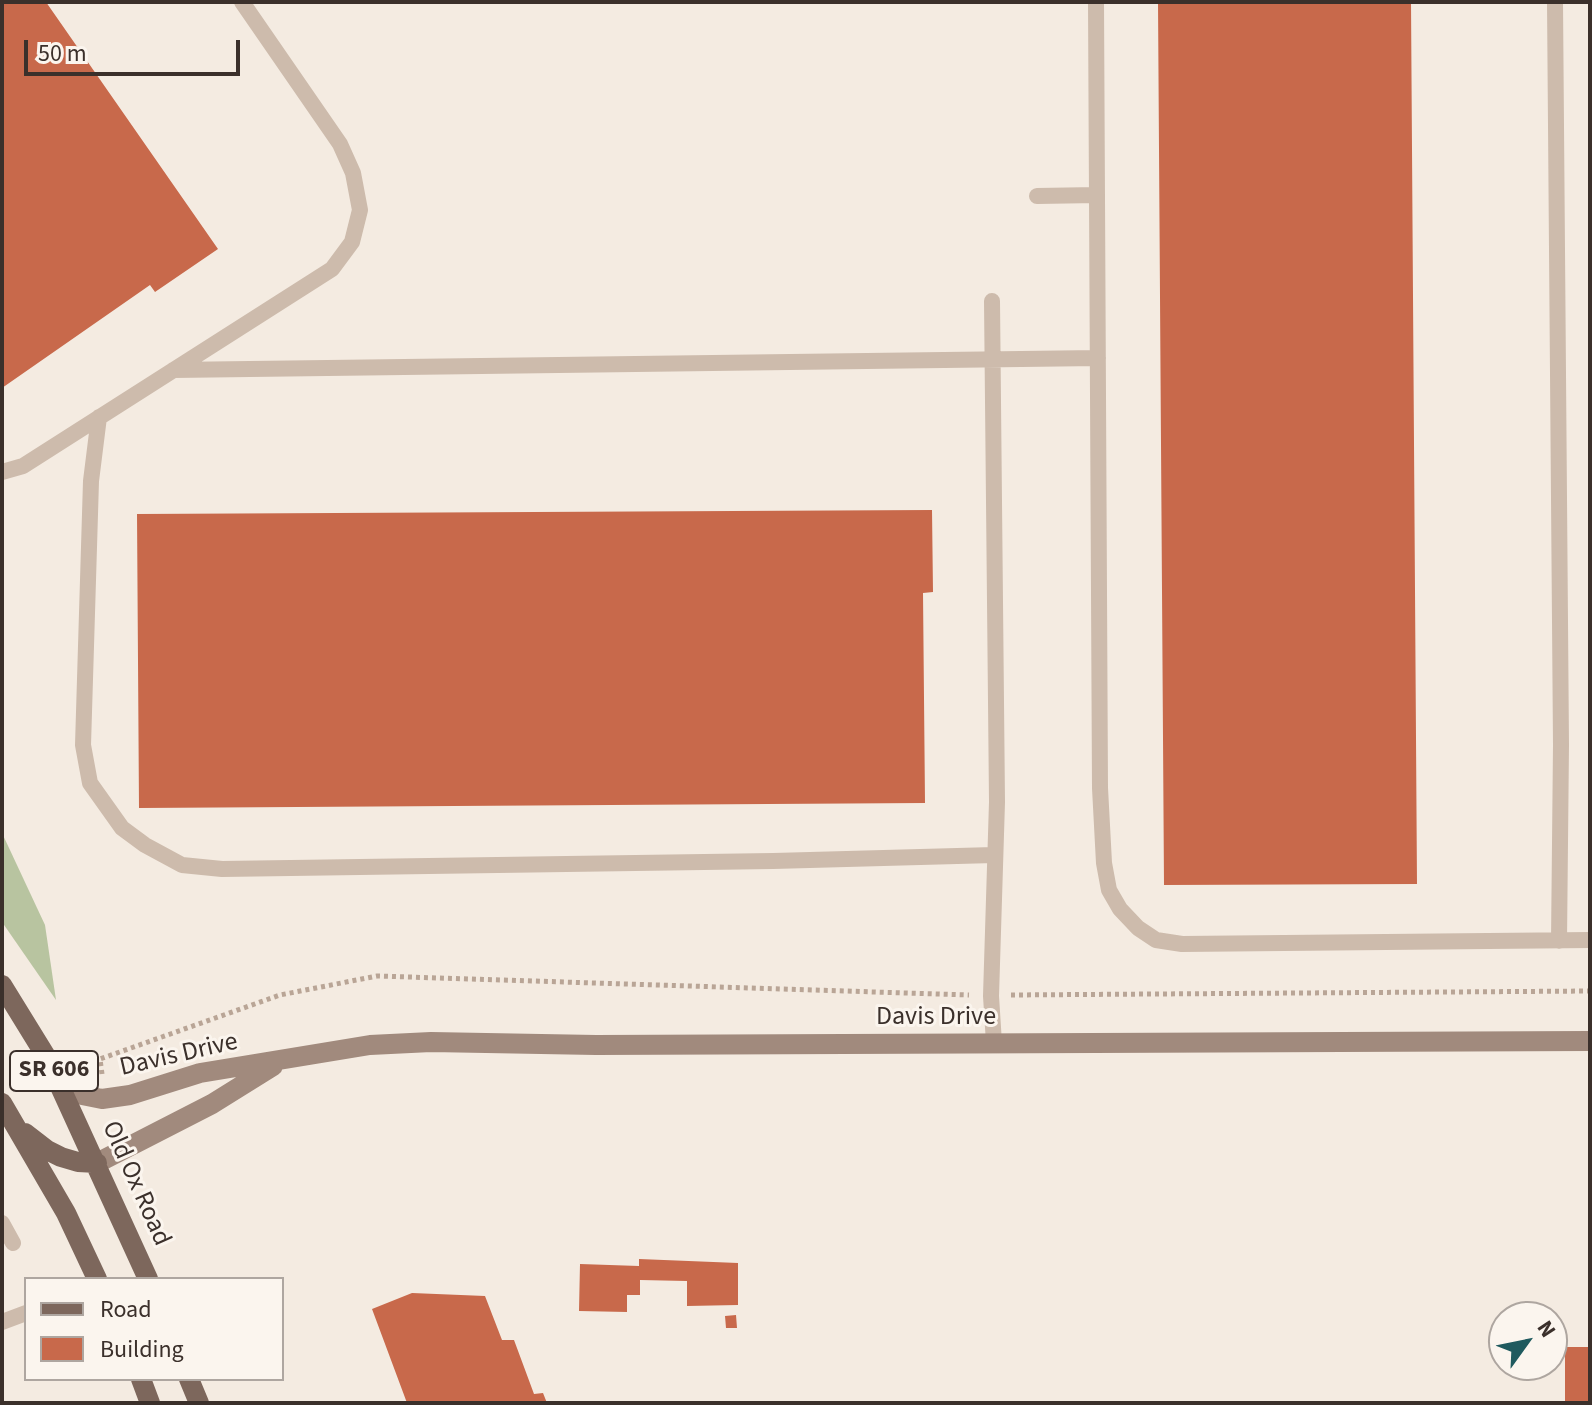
<!DOCTYPE html>
<style>
body{margin:0}
#map{position:relative;width:1592px;height:1405px;overflow:hidden;background:#f4ebe1;font-family:"Source Sans 3",sans-serif}
canvas{display:block}
.frame{position:absolute;inset:0;border:4px solid #3b302b;pointer-events:none}
.legend{position:absolute;left:24px;top:1277px;width:260px;height:104px;box-sizing:border-box;background:#fbf5ee;border:2px solid #aea6a0;margin:0;padding:10px 14px;list-style:none;font-size:24px;color:#3b302b}
.legend li{display:flex;align-items:center;gap:16px;height:40px}
.legend b{width:40px;border:2px solid #aea6a0}
.north{position:absolute;left:1488px;top:1301px;width:80px;height:80px;box-sizing:border-box;background:#fbf5ee;border:2px solid #aea6a0;border-radius:50%;rotate:57deg;font-size:22px;font-weight:700;line-height:32px;text-align:center;color:#3b302b}
.north::after{content:'';display:block;margin:auto;width:28px;height:36px;background:#1f5a5e;clip-path:polygon(50% 0,100% 100%,50% 72%,0 100%)}
.scale{position:absolute;left:24px;top:40px;width:216px;height:36px;box-sizing:border-box;border:4px solid #3b302b;border-top:0;padding-left:10px;font-size:24px;line-height:28px;white-space:nowrap;color:#3b302b;-webkit-text-stroke:6px #fbf5ee;paint-order:stroke}
</style>
<div id="map">
<canvas width="1592" height="1405"></canvas>
<div class="frame"></div>
<ul class="legend">
<li><b style="height:10px;background:#7d675c"></b>Road</li>
<li><b style="height:22px;background:#c8694b"></b>Building</li>
</ul>
<div class="north">N</div>
<div class="scale">50 m</div>
</div>
<script>
const g = document.querySelector('canvas').getContext('2d');
g.lineJoin = 'round';
function paint(path, color) { g.fillStyle = color; g.fill(path, 'evenodd'); }
const shape = rows => new Path2D(rows.map(r => 'M' + r).join(''));
function stroke(path, color, width, dash) { g.strokeStyle = color; g.lineWidth = width; g.lineCap = dash ? 'butt' : 'round'; g.setLineDash(dash || []); g.stroke(path); }
function label(font, color, halo, rows, align = 'center') {
  g.font = font + ' "Source Sans 3",sans-serif'; g.lineWidth = 6; g.setLineDash([]); g.textBaseline = 'middle'; g.strokeStyle = halo; g.fillStyle = color; for (const [text, x, y, turn = 0] of rows) {
    g.save(); g.translate(x, y); g.rotate((+turn || 0) * Math.PI / 180); g.textAlign = isNaN(turn) ? turn : align; if (halo) g.strokeText(text, 0, 0); g.fillText(text, 0, 0); g.restore();
  }
}
paint(shape([
 [2,833,45,925,56,1000,2,922]
]), '#b8c4a0');
paint(shape([
 [2,2,46,2,218,249,155,292,150,285,2,388],
 [1158,2,1411,2,1417,884,1164,885],
 [932,510,933,592,923,593,925,803,139,808,137,514],
 [639,1259,738,1263,738,1305,687,1306,687,1281,640,1280,640,1295,627,1295,627,1312,579,1311,580,1264,639,1266],
 [412,1293,485,1296,502,1340,514,1340,534,1394,543,1393,547,1403,407,1403,372,1309],
 [736,1315,737,1328,726,1328,725,1316],
 [1565,1347,1590,1347,1590,1403,1565,1403]
]), '#c8694b');
stroke(shape([
 [1011,995,1590,991],
 [102,1074,100,1059,280,995,377,976,969,995]
]), '#b9a596', 5, [4, 4]);
stroke(shape([
 [1096,2,1100,788,1104,863,1109,890,1120,909,1138,928,1156,940,1182,944,1590,940],
 [1555,2,1561,745,1559,941],
 [1037,196,1097,195],
 [992,301,997,802,991,996,994,1043],
 [173,370,1098,358],
 [99,417,91,481,83,745,90,783,122,828,145,845,182,865,222,869,773,861,994,855],
 [2,472,23,466,332,269,352,242,360,210,353,173,340,144,242,2],
 [2,1223,13,1243],
 [2,1322,26,1313]
]), '#cdbbac', 16);
stroke(shape([
 [56,1071,72,1089,82,1095,102,1099,130,1095,200,1073,370,1045,431,1042,596,1045,1590,1041],
 [97,1163,212,1104,273,1066]
]), '#a18a7d', 20);
stroke(shape([
 [2,985,47,1058,148,1279],
 [2,1103,66,1213,97,1279],
 [25,1133,47,1150,61,1157,78,1162,97,1163],
 [141,1379,150,1403],
 [189,1379,199,1403]
]), '#7d675c', 20);
for (const [x, y, w] of [
 [54,1071,88]
]) { const box = new Path2D(); box.roundRect(x - w / 2, y - 20, w, 40, 6); g.fillStyle = '#fbf5ee'; g.fill(box); stroke(box, '#3b302b', 2); }
label('bold 24px', '#3b302b', null, [
 ["SR 606",54,1071]
]);
label('26px', '#3b302b', '#fbf5ee', [
 ["Davis Drive",936,1018],
 ["Davis Drive",179,1056,-13],
 ["Old Ox Road",135,1184,66]
]);
</script>
